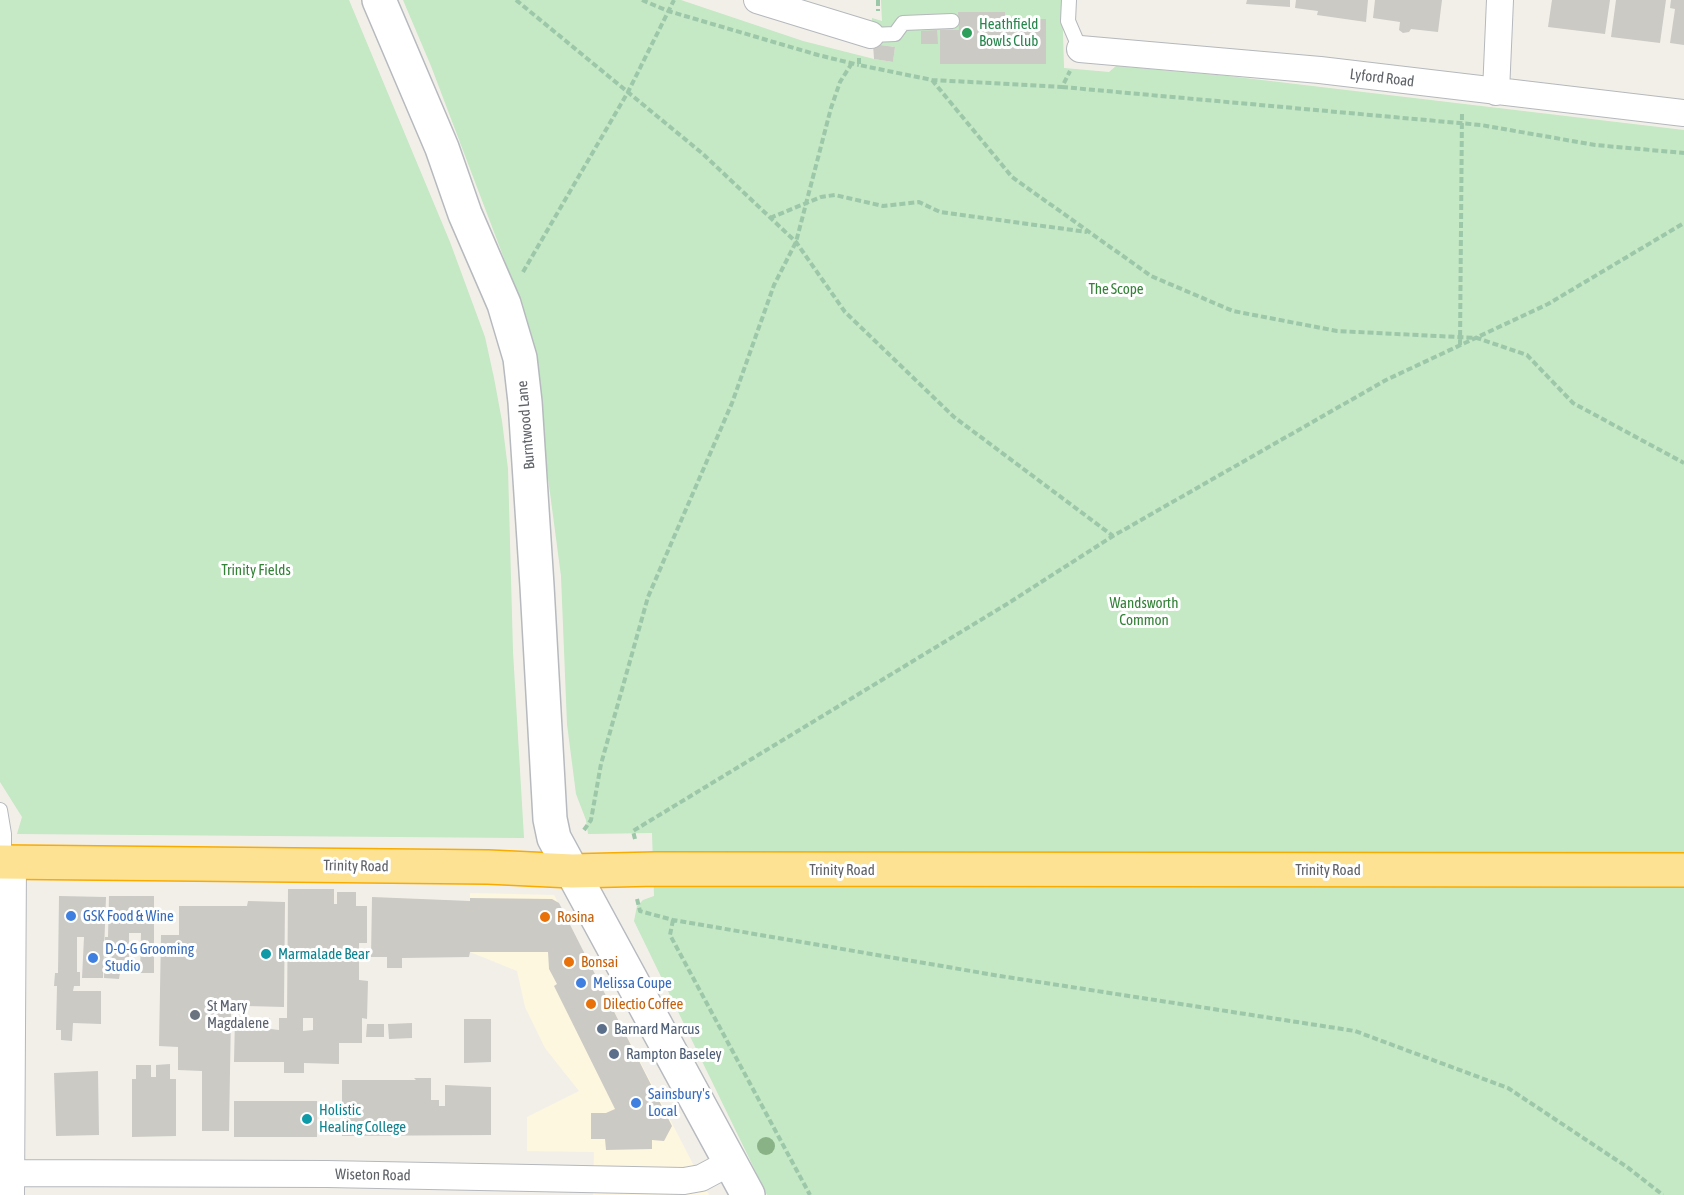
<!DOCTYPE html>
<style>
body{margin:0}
canvas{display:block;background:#f1efe8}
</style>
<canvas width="1684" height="1195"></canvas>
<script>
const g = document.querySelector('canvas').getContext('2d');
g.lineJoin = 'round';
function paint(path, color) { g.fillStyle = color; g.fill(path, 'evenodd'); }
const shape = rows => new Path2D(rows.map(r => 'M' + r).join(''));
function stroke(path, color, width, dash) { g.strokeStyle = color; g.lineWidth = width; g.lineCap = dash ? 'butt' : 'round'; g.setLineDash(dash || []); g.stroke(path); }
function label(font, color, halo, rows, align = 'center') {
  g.font = font + ' "Asap Condensed",sans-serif'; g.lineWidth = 6; g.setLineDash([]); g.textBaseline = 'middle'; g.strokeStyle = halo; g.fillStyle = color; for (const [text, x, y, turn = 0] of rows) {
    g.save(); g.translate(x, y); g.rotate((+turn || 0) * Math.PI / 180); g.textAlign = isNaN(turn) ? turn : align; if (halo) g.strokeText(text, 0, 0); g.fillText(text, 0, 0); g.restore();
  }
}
paint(shape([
 [470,893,554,895,709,1195,593,1195,594,1152,527,1151,527,1117,579,1091,545,1048,525,1007,517,971,470,952]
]), '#fef7e0');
paint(shape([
 [0,0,349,0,450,242,485,337,494,378,502,421,508,469,513,652,524,838,17,834,22,817,0,782],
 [403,0,681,0,803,41,874,59,893,62,895,47,873,44,872,18,882,21,881,0,1062,0,1064,68,1109,72,1116,66,1228,76,1684,130,1684,1195,767,1195,634,921,637,906,643,900,654,896,652,833,588,834,586,820,576,794,567,724,561,576,527,319,431,66]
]), '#c5e8c5');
paint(shape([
 [1247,0,1290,0,1290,7,1246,4],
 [1296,0,1368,0,1366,22,1317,15,1318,11,1295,8],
 [1375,0,1442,0,1438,32,1411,29,1409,32,1403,33,1399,30,1400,22,1373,18],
 [1552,0,1610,0,1605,34,1548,27],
 [1616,0,1666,0,1660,43,1611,37],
 [1671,0,1684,0,1684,45,1670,43,1675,9,1670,8],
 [958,12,1005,12,1005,19,1046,19,1046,64,940,64,940,30,959,30],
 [937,30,938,44,921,44,921,31],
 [873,44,895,47,893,62,874,59],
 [288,889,334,889,334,904,337,904,337,892,356,892,356,906,367,906,367,943,359,943,359,980,368,981,367,1019,362,1018,362,1043,339,1043,339,1064,304,1063,304,1073,284,1073,284,1062,234,1062,235,1018,270,1018,271,1029,279,1030,279,1018,287,1018],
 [303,1018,313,1018,313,1030,303,1031],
 [59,896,106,897,103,978,82,978,84,937,77,937,77,972,80,972,80,986,74,986,73,991,101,991,101,1024,73,1023,72,1041,61,1040,61,1030,56,1030,57,986,54,986,55,973,58,973],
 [109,896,154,896,154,973,140,973,141,933,129,933,129,973,120,973,119,979,104,978,105,937,108,937],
 [372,897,470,901,470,898,552,899,559,903,672,1126,664,1141,652,1140,652,1149,606,1150,605,1139,591,1139,591,1113,606,1113,615,1109,554,986,557,984,549,969,548,952,470,952,469,957,402,958,402,968,387,968,387,957,371,957],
 [248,901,285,902,284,1007,246,1006,245,1012,231,1012,229,1131,202,1131,202,1071,178,1070,178,1047,159,1046,161,935,179,935,179,906,247,906],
 [464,1019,491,1019,491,1062,464,1063],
 [412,1023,412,1038,389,1039,388,1024],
 [367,1024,384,1024,384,1037,366,1037],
 [170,1064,170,1079,176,1079,176,1136,132,1137,132,1079,136,1079,136,1065,151,1065,151,1077,156,1077,156,1065],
 [98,1071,99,1135,56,1136,54,1073],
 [414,1078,431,1078,431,1100,439,1100,439,1106,445,1106,445,1085,491,1087,491,1135,342,1136,342,1080,416,1080],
 [234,1101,317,1101,317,1137,234,1137]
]), '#cccac5');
const lane = shape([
 [1069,0,1068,21,1080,49],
 [871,35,895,34,903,23,952,21],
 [0,810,4,834,4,862]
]);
const street = shape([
 [757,0,871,35],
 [1080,49,1320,70,1684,113],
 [1496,92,1500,0],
 [11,1173,327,1174,684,1181,701,1178,731,1162],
 [11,1195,13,862]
]);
const secondary = shape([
 [379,0,442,148,465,214,504,304,520,358,525,402,537,586,550,819,554,838,748,1195]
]);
const highway = shape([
 [0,862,488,867,572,871,656,869,1684,870]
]);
stroke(lane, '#b5b8bc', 16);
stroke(street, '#b5b8bc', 28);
stroke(secondary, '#b6babf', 36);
stroke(highway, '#f9ab00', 36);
stroke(shape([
 [516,0,703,154,796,242,845,312,954,417,1113,536],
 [642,0,668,11,818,55,859,65],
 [878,0,878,11],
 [859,58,859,65,932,80,971,82,1062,87,1070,71],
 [932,80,1012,177,1151,276,1233,311,1337,331,1477,338,1527,355,1573,403,1684,463],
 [1062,87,1481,125,1595,145,1684,153],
 [770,218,821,197,835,195,883,206,919,202,940,212,1087,232],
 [523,272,628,92,674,0],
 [1460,345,1462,112],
 [584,830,591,820,601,764,648,597,732,403,774,285,796,242,831,108,840,82,852,63],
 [635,839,633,831,1007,604,1113,536,1386,380,1548,304,1684,223],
 [637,899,640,911,673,920,1000,976,1355,1031,1508,1088,1627,1167,1663,1195],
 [673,920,670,935,810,1195]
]), '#9cc7a9', 4, [6, 3]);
stroke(lane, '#fff', 14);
stroke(street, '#fff', 26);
stroke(secondary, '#fff', 33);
stroke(highway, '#fde293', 33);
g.fillStyle = '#89b387';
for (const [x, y] of [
 [766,1146]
]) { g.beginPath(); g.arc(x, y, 9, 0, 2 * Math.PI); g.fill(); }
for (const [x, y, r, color] of [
 [967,33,6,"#2e9e5b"],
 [71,916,6,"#3f7fe0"],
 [545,917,6,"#e8710a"],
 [266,954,6,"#0f9aa8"],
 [93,958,6,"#3f7fe0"],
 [569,962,6,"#e8710a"],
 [581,983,6,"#3f7fe0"],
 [591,1004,6,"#e8710a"],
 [195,1015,6,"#6b7280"],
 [602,1029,6,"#5c6f8a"],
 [614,1054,6,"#5c6f8a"],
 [636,1103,6,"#3f7fe0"],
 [307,1119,6,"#0f9aa8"]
]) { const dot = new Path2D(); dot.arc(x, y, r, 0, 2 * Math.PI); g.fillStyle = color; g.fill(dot); stroke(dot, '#fff', 2); }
label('15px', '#27864d', '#fff', [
 ["Heathfield",979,24],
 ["Bowls Club",979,41]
], 'left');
label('15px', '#5f6368', '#fff', [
 ["Lyford Road",1382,78,7],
 ["Burntwood Lane",526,425,-95],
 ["Trinity Road",356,866,1],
 ["Trinity Road",842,870],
 ["Trinity Road",1328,870],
 ["Wiseton Road",373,1175,1]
]);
label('15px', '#348238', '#fff', [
 ["The Scope",1116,289],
 ["Trinity Fields",256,570],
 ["Wandsworth",1144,603],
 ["Common",1144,620]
]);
label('15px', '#366cbe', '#fff', [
 ["GSK Food & Wine",83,916],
 ["D-O-G Grooming",105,949],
 ["Studio",105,966],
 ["Melissa Coupe",593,983],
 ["Sainsbury's",648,1094],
 ["Local",648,1111]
], 'left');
label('15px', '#c56008', '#fff', [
 ["Rosina",557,917],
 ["Bonsai",581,962],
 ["Dilectio Coffee",603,1004]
], 'left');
label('15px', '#0d838f', '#fff', [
 ["Marmalade Bear",278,954],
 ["Holistic",319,1110],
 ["Healing College",319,1127]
], 'left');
label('15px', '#5b616d', '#fff', [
 ["St Mary",207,1006],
 ["Magdalene",207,1023]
], 'left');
label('15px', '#4e5e75', '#fff', [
 ["Barnard Marcus",614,1029],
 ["Rampton Baseley",626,1054]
], 'left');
</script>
